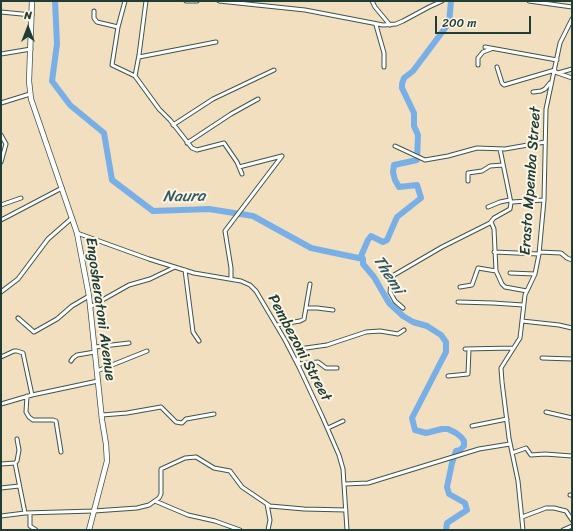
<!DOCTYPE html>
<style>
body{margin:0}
#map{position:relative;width:573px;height:531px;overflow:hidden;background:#f1dfc0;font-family:Sriracha,sans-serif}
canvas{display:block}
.frame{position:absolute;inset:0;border:2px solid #1f3d34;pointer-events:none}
.north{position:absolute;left:8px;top:8px;width:40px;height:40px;-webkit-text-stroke:3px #fcf5e5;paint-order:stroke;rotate:0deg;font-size:11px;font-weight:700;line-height:16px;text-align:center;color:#1f3d34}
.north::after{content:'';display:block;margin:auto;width:14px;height:18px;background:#1f3d34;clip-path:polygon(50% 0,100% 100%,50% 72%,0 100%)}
.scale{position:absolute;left:435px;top:16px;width:96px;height:18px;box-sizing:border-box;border:2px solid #1f3d34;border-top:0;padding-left:5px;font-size:12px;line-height:14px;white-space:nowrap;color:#1f3d34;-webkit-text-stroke:3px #fcf5e5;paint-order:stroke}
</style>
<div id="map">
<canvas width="573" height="531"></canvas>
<div class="frame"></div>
<div class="north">N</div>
<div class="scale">200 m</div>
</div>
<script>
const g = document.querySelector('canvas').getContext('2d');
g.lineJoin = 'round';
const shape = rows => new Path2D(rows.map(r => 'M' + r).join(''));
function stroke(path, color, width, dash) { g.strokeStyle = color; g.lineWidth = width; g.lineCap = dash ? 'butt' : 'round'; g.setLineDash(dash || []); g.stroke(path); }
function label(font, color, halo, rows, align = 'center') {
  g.font = font + ' Sriracha,sans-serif'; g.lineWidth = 4; g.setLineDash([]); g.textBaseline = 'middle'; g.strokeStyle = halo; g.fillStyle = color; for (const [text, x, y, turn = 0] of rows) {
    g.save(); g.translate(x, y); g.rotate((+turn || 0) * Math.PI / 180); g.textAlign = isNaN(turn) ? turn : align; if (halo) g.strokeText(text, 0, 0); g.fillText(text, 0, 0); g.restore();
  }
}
stroke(shape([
 [55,1,57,44,52,81,70,105,104,133,112,180,153,211,209,209,253,216,311,248,363,259],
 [446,530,447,523,467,510,465,503,449,494,447,487,452,463,456,451,460,450,464,446,464,441,461,437,456,433,448,429,442,429,426,433,415,430,412,418,446,352,446,342,441,335,427,326,413,322,403,316,389,303,374,277,363,264,363,259,361,256,368,240,371,236,383,242,387,240,397,217,421,198,417,185,399,187,395,180,393,172,394,165,417,160,418,135,414,126,414,113,402,88,402,84,404,78,413,71,449,23,451,1]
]), '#79afe7', 6);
const street = shape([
 [125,1,118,27,112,65,135,76,159,109,170,120,192,148,197,150,224,143,237,162,242,174],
 [186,1,197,1],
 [219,1,305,10,383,25,396,24,403,21,429,7,442,1],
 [372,1,375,7,390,25],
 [529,1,572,7],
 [94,11,94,18,97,22,118,27],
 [1,12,32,15],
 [376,25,384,53,384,67],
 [485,47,557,60],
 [1,54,31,49],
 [139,57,216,42],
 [478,65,478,58,483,52,491,49],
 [497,67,502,83,504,85,555,70],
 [555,72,572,78],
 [558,73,572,69],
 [135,76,139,55,146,1],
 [533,92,541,91,545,89,550,83],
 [1,103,30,94],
 [173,125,213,99,274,70],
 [1,135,6,144,1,162],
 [187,143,231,114,258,99],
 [395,146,425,160,448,156,477,148,505,149,545,142],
 [500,149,511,203],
 [239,167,282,156],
 [468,181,468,173,482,171,490,166,503,165],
 [1,205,21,198],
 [488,207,500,202,510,200],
 [1,220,62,188],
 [491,222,494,229,496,271,502,284,505,287,527,291],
 [77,233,149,259,194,273,241,281,250,285,256,291,285,340,299,367,322,416,339,455,343,469,347,530],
 [494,252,539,254],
 [540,252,561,253,567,258,572,260],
 [185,270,193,332,199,341],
 [510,273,535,274],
 [231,279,231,268,225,231,282,156],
 [460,287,472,285,478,268,496,271],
 [1,292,18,279,48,239,72,218],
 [458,302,493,303,523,305],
 [90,307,129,285,150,279,175,267],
 [306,308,317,308,333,310],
 [403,308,395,301,390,292,391,283,394,275,442,247,490,223,494,218,510,209,511,203,512,202,544,200],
 [18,318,34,332,57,319,72,306,89,296],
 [522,321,559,325,572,328],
 [277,325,300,321,304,319,310,284],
 [95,347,129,343],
 [465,349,513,348],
 [1,357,14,351,17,351,23,353,32,395],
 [542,358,572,359],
 [71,361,73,358,77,355,95,352],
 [299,364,318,362,326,368,337,368],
 [299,365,298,358,299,353,302,349,306,348,327,345,366,332,380,331,398,334,404,330],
 [97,371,147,351],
 [448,376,468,374,469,349],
 [27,396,26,412,29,417,33,420,53,420,56,421,61,452],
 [1,404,32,395,98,381],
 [546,412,572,418],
 [102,415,127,413,161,407,176,422,182,423,186,419,214,414],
 [472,426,507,419],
 [328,428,343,421],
 [512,453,526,448,531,455,545,454,572,456],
 [15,463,25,513],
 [1,464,15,463,17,461,19,450,17,439],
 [345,484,368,483,479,449,510,444],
 [1,488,19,486],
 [570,495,572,495],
 [155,501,188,515,215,521,240,530],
 [267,504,270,520,268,530],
 [30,513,30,526,36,530],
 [1,516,25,513,94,511,137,508,149,505,159,498,161,494,161,469,185,458,196,457,214,468,230,471,242,487,270,506,304,509,346,510],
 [522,517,546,508,554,508,566,511,572,520],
 [523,530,518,481,509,438,502,382,501,368,520,338,525,295,535,274,539,254,544,200,546,109,560,43,572,19],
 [563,530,572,526]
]);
const secondary = shape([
 [32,1,29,81,31,99,77,233,89,296,102,420,106,444,107,461,89,530]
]);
stroke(street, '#3e5549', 5);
stroke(secondary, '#3e5549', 6);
stroke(street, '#fff', 3);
stroke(secondary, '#fff', 4.5);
label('15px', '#1f3d34', '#fcf5e5', [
 ["Erasto Mpemba Street",531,181,-86],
 ["Engosheratoni Avenue",100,309,82],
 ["Pembezoni Street",299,348,62]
]);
label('italic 16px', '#365a61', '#fcf5e5', [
 ["Naura",184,197,-1],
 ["Themi",388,275,57]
]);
</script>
